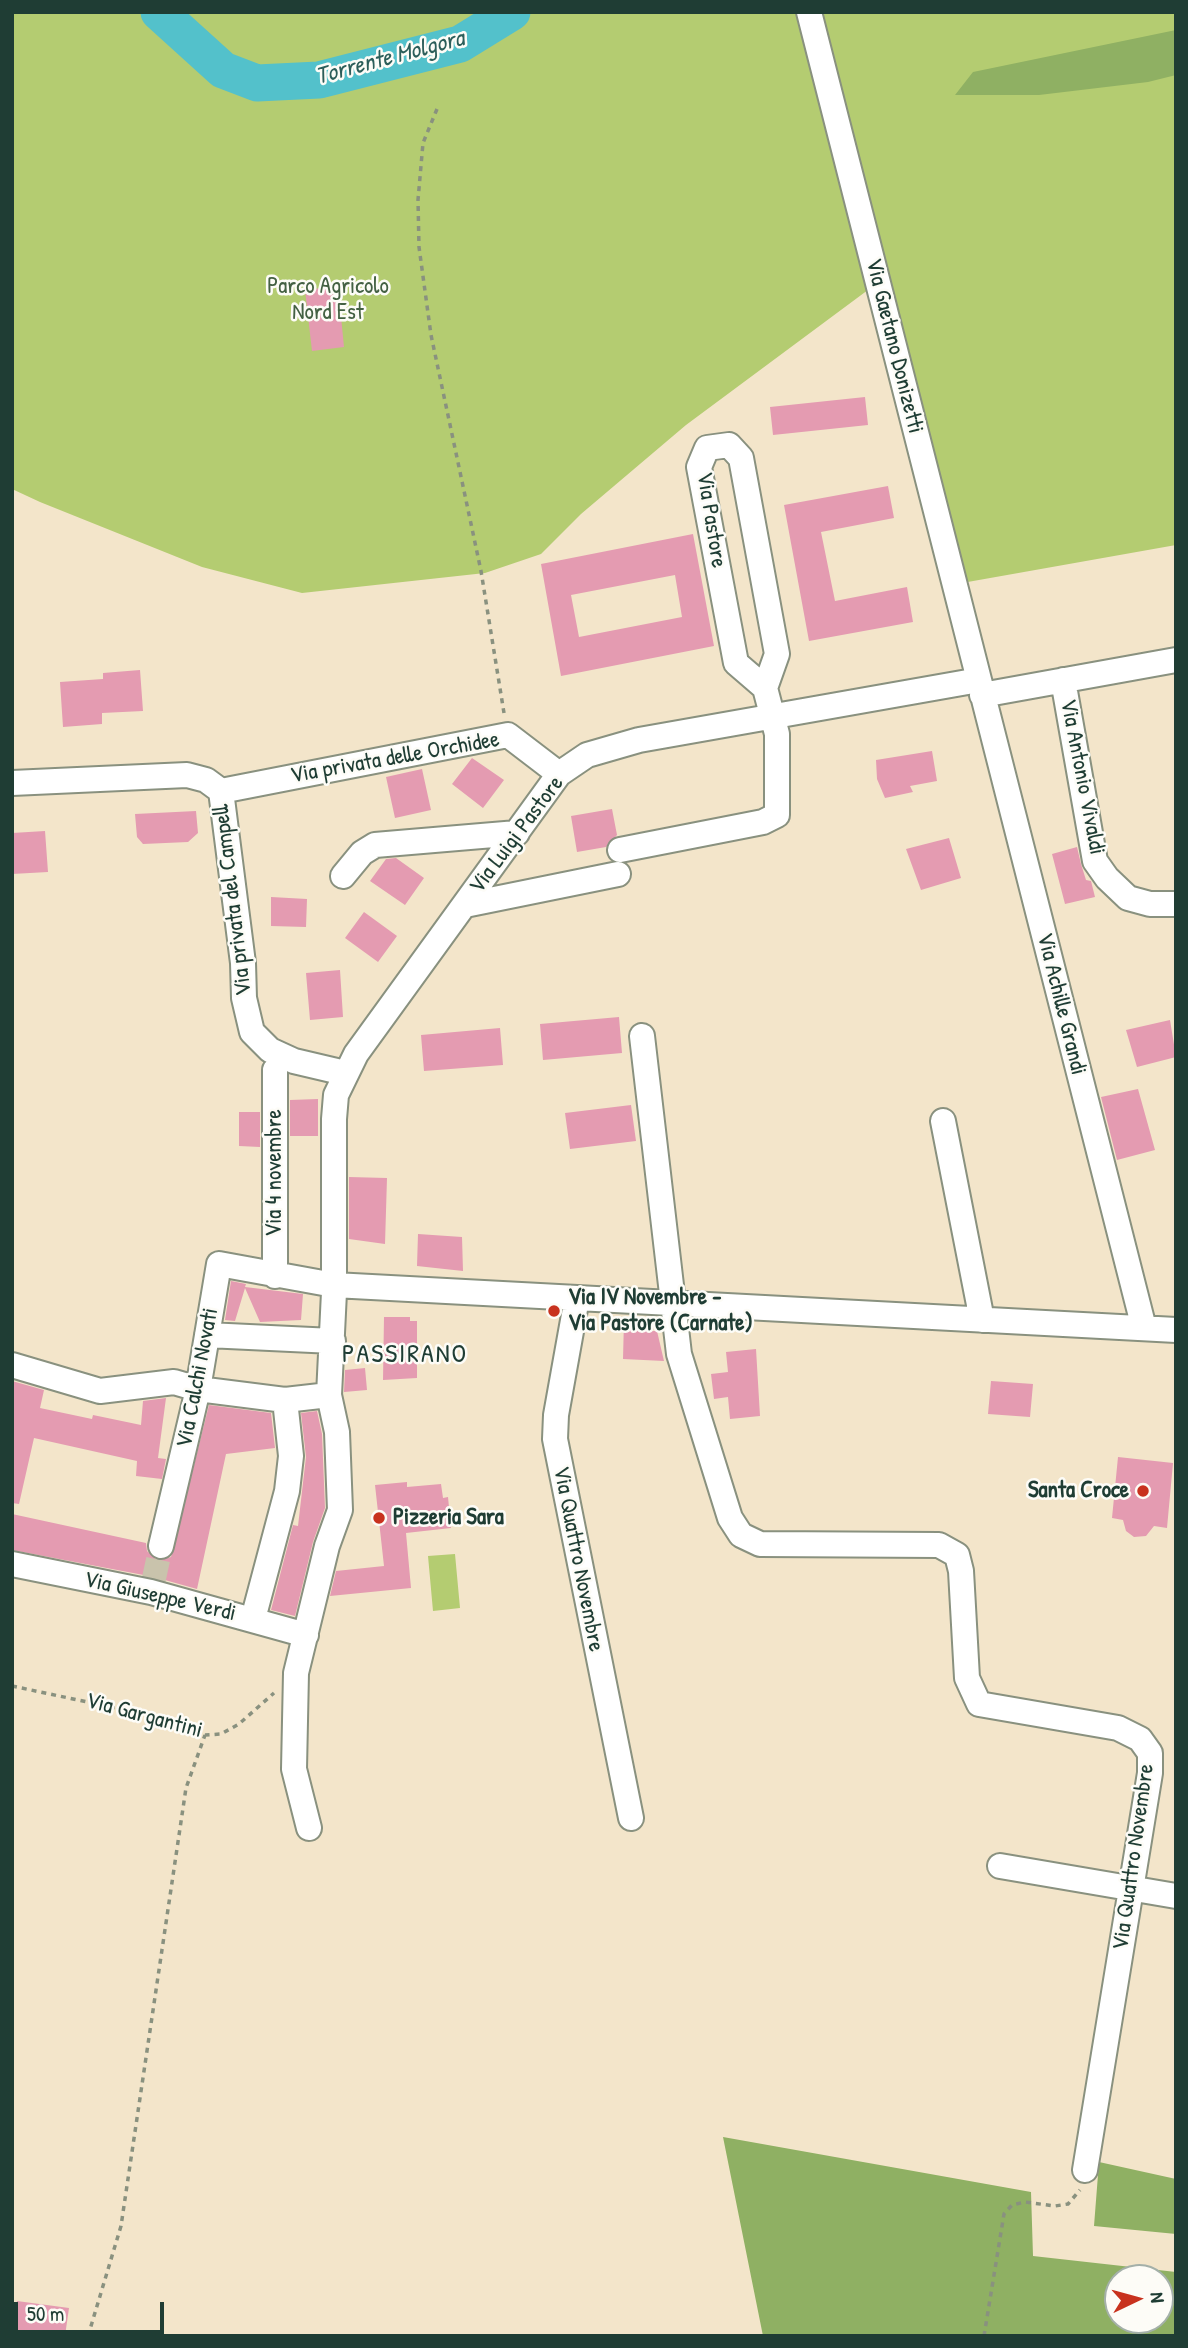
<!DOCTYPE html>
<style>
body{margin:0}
#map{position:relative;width:1188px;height:2348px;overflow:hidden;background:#f3e5ca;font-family:"Patrick Hand",sans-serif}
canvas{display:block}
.frame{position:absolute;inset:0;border:14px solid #1f3d34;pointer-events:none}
.north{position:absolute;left:1104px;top:2264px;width:70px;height:70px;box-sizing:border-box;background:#fdfcf7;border:2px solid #a4b0a9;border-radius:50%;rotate:85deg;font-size:19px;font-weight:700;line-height:28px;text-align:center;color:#1f3d34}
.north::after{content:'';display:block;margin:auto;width:24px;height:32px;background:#c8321e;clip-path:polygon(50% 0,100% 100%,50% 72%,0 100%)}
.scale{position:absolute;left:14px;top:2302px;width:150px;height:32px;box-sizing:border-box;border:4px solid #1f3d34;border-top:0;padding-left:9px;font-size:21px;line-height:24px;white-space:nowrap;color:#1f3d34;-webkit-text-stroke:5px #fdfcf7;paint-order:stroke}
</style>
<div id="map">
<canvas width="1188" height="2348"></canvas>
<div class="frame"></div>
<div class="north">N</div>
<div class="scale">50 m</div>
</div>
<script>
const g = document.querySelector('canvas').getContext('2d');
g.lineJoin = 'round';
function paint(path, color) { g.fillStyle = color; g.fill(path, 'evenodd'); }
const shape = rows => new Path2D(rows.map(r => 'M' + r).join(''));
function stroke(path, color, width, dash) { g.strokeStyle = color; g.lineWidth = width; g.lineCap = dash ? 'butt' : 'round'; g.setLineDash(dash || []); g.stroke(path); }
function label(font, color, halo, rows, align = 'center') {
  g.font = font + ' "Patrick Hand",sans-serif'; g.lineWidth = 5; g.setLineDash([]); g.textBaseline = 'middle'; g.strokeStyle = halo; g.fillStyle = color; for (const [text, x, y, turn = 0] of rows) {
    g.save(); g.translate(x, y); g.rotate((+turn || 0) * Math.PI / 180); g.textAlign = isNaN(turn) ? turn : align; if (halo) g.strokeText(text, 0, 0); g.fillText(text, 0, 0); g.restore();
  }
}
paint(shape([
 [12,12,1176,12,1176,545,962,583,876,284,686,425,581,514,541,554,485,573,302,593,202,567,40,502,12,489],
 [455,1554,460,1608,433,1611,428,1556]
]), '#b4cc71');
paint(shape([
 [1176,30,1176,75,1148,82,1039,95,955,95,973,72],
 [723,2137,1031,2192,1033,2256,1176,2272,1176,2336,763,2336],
 [1118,2278,1160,2278,1160,2320,1118,2320],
 [1099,2162,1176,2179,1176,2234,1094,2226]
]), '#8fb063');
stroke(shape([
 [159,12,223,70,257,83,319,80,460,44,512,12]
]), '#53c1cb', 37);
paint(shape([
 [338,286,344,347,312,351,305,290],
 [865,397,868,425,773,435,770,407],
 [888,486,894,518,821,532,835,601,907,587,913,622,809,641,784,505],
 [693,534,714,646,561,676,541,564],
 [675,575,682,617,579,637,571,595],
 [140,670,143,711,102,713,102,724,63,727,60,682,103,679,103,673],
 [932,751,937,781,910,786,913,792,885,798,877,779,876,760],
 [472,758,504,780,483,808,452,784],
 [422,769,431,810,395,818,386,777],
 [612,809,617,835,606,847,577,852,571,816],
 [196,811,198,833,188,842,143,844,137,837,135,814],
 [45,831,48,872,12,874,12,833],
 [949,838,961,878,921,890,906,849],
 [1077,847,1081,864,1086,880,1091,881,1095,897,1065,904,1052,854],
 [396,858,424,878,405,905,370,881,386,859],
 [271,897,307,899,306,927,271,926],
 [364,912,397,936,378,962,345,938],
 [340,970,343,1017,310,1020,306,973],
 [619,1017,622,1053,543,1060,540,1024],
 [1170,1020,1176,1057,1137,1067,1126,1030],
 [500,1028,503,1065,424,1071,421,1035],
 [1138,1089,1155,1150,1117,1160,1101,1097],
 [318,1099,318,1136,290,1136,290,1100],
 [631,1105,636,1141,570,1149,565,1113],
 [239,1112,260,1112,260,1147,239,1146],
 [349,1177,387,1178,385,1244,349,1239],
 [418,1234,462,1237,463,1271,417,1266],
 [231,1281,246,1284,245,1287,303,1294,301,1320,260,1322,245,1288,235,1321,225,1320],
 [384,1317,410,1317,410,1321,417,1321,417,1378,383,1380],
 [624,1320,643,1321,642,1331,657,1331,664,1361,623,1359],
 [756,1349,760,1416,730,1419,728,1397,714,1399,711,1374,728,1372,726,1352],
 [365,1368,367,1390,344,1392,345,1370],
 [12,1381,44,1390,40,1408,92,1419,93,1415,141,1425,143,1401,166,1398,158,1458,166,1459,162,1479,136,1476,137,1461,34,1438,19,1504,12,1503],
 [991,1381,1033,1384,1030,1417,988,1414],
 [209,1405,271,1413,275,1448,226,1454,197,1589,154,1577,12,1550,12,1514,146,1543,147,1551,157,1560,171,1557],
 [317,1411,322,1434,325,1508,313,1542,295,1616,271,1610,293,1525,298,1526,306,1457,301,1413],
 [1118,1457,1173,1463,1167,1528,1154,1526,1146,1536,1134,1537,1126,1531,1123,1520,1112,1518],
 [407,1482,407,1487,441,1484,443,1498,448,1497,451,1528,406,1533,411,1588,330,1596,336,1571,384,1566,375,1485],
 [17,2301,69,2308,65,2336,13,2333]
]), '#e49bb1');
stroke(shape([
 [153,1583,161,1546]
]), '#c9c3ac', 24, [24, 12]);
const minor = shape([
 [809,12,1144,1328],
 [1063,680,1095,861,1107,878,1128,898,1150,904,1176,904],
 [982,695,1176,660],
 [12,783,187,775,206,780,221,791,243,963,244,998,252,1032,270,1050,294,1061,345,1073],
 [221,791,508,735,559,774],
 [620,850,763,822,777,815,777,734,765,688,736,663,699,467,707,448,729,445,741,458,777,654,765,688],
 [343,876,362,853,375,845,517,833],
 [465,905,618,874],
 [642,1036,679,1354,730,1518,741,1535,760,1544,939,1545,957,1555,961,1571,967,1678,979,1704,1118,1728,1140,1739,1150,1753,1150,1773,1085,2170],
 [943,1121,982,1320],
 [275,1276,275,1070],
 [577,1298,556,1415,555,1439,631,1818],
 [207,1335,333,1341],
 [12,1365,100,1391,174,1382,198,1389,285,1400,329,1395],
 [161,1546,198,1389,219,1264,334,1285,1176,1330],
 [12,1564,151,1592,306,1635],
 [253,1619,287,1491,291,1456,285,1400],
 [309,1828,294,1769,296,1673,327,1546,340,1510,337,1432,329,1395,334,1292,334,1119,336,1095,356,1054,559,774,587,755,639,740,979,680],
 [1000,1866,1176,1896]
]);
stroke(minor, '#89917f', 28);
stroke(shape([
 [437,109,423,143,418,200,419,247,431,335,481,571,504,713],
 [12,1686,177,1721,191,1731,205,1735,221,1734,239,1724,274,1693],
 [88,2336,121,2226,186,1788,205,1735],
 [984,2336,1004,2214,1012,2205,1025,2202,1055,2206,1068,2204,1080,2190]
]), '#89917f', 3.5, [5, 5]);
stroke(minor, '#fff', 24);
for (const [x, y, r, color] of [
 [554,1311,7,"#c8321e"],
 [1143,1491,7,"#c8321e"],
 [379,1518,7,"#c8321e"]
]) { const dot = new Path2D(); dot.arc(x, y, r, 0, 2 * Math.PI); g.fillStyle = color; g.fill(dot); stroke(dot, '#fdfcf7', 2.5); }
label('23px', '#446143', '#fdfcf7', [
 ["Parco Agricolo",328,287],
 ["Nord Est",328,313]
]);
label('23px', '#1f3d34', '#fdfcf7', [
 ["Via Gaetano Donizetti",894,346,76],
 ["Via Pastore",711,520,81],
 ["Via privata delle Orchidee",395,758,-10],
 ["Via Antonio Vivaldi",1082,777,79],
 ["Via Luigi Pastore",517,835,-53],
 ["Via privata del Campell",233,900,-97],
 ["Via Achille Grandi",1061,1004,76],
 ["Via 4 novembre",275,1173,-90],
 ["Via Calchi Novati",198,1378,-79],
 ["Via Quattro Novembre",578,1559,79],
 ["Via Giuseppe Verdi",160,1597,13],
 ["Via Gargantini",144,1716,15],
 ["Via Quattro Novembre",1134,1857,-82]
]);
label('bold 23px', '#1f3d34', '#fdfcf7', [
 ["Via IV Novembre -",568,1298],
 ["Via Pastore (Carnate)",568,1324],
 ["Santa Croce",1129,1491,"right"],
 ["Pizzeria Sara",393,1518]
], 'left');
label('italic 24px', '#2c5e5a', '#fdfcf7', [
 ["Torrente Molgora",390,58,-15]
]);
g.letterSpacing = '2px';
label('26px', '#1f3d34', '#fdfcf7', [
 ["PASSIRANO",405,1355]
]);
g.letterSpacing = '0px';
</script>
